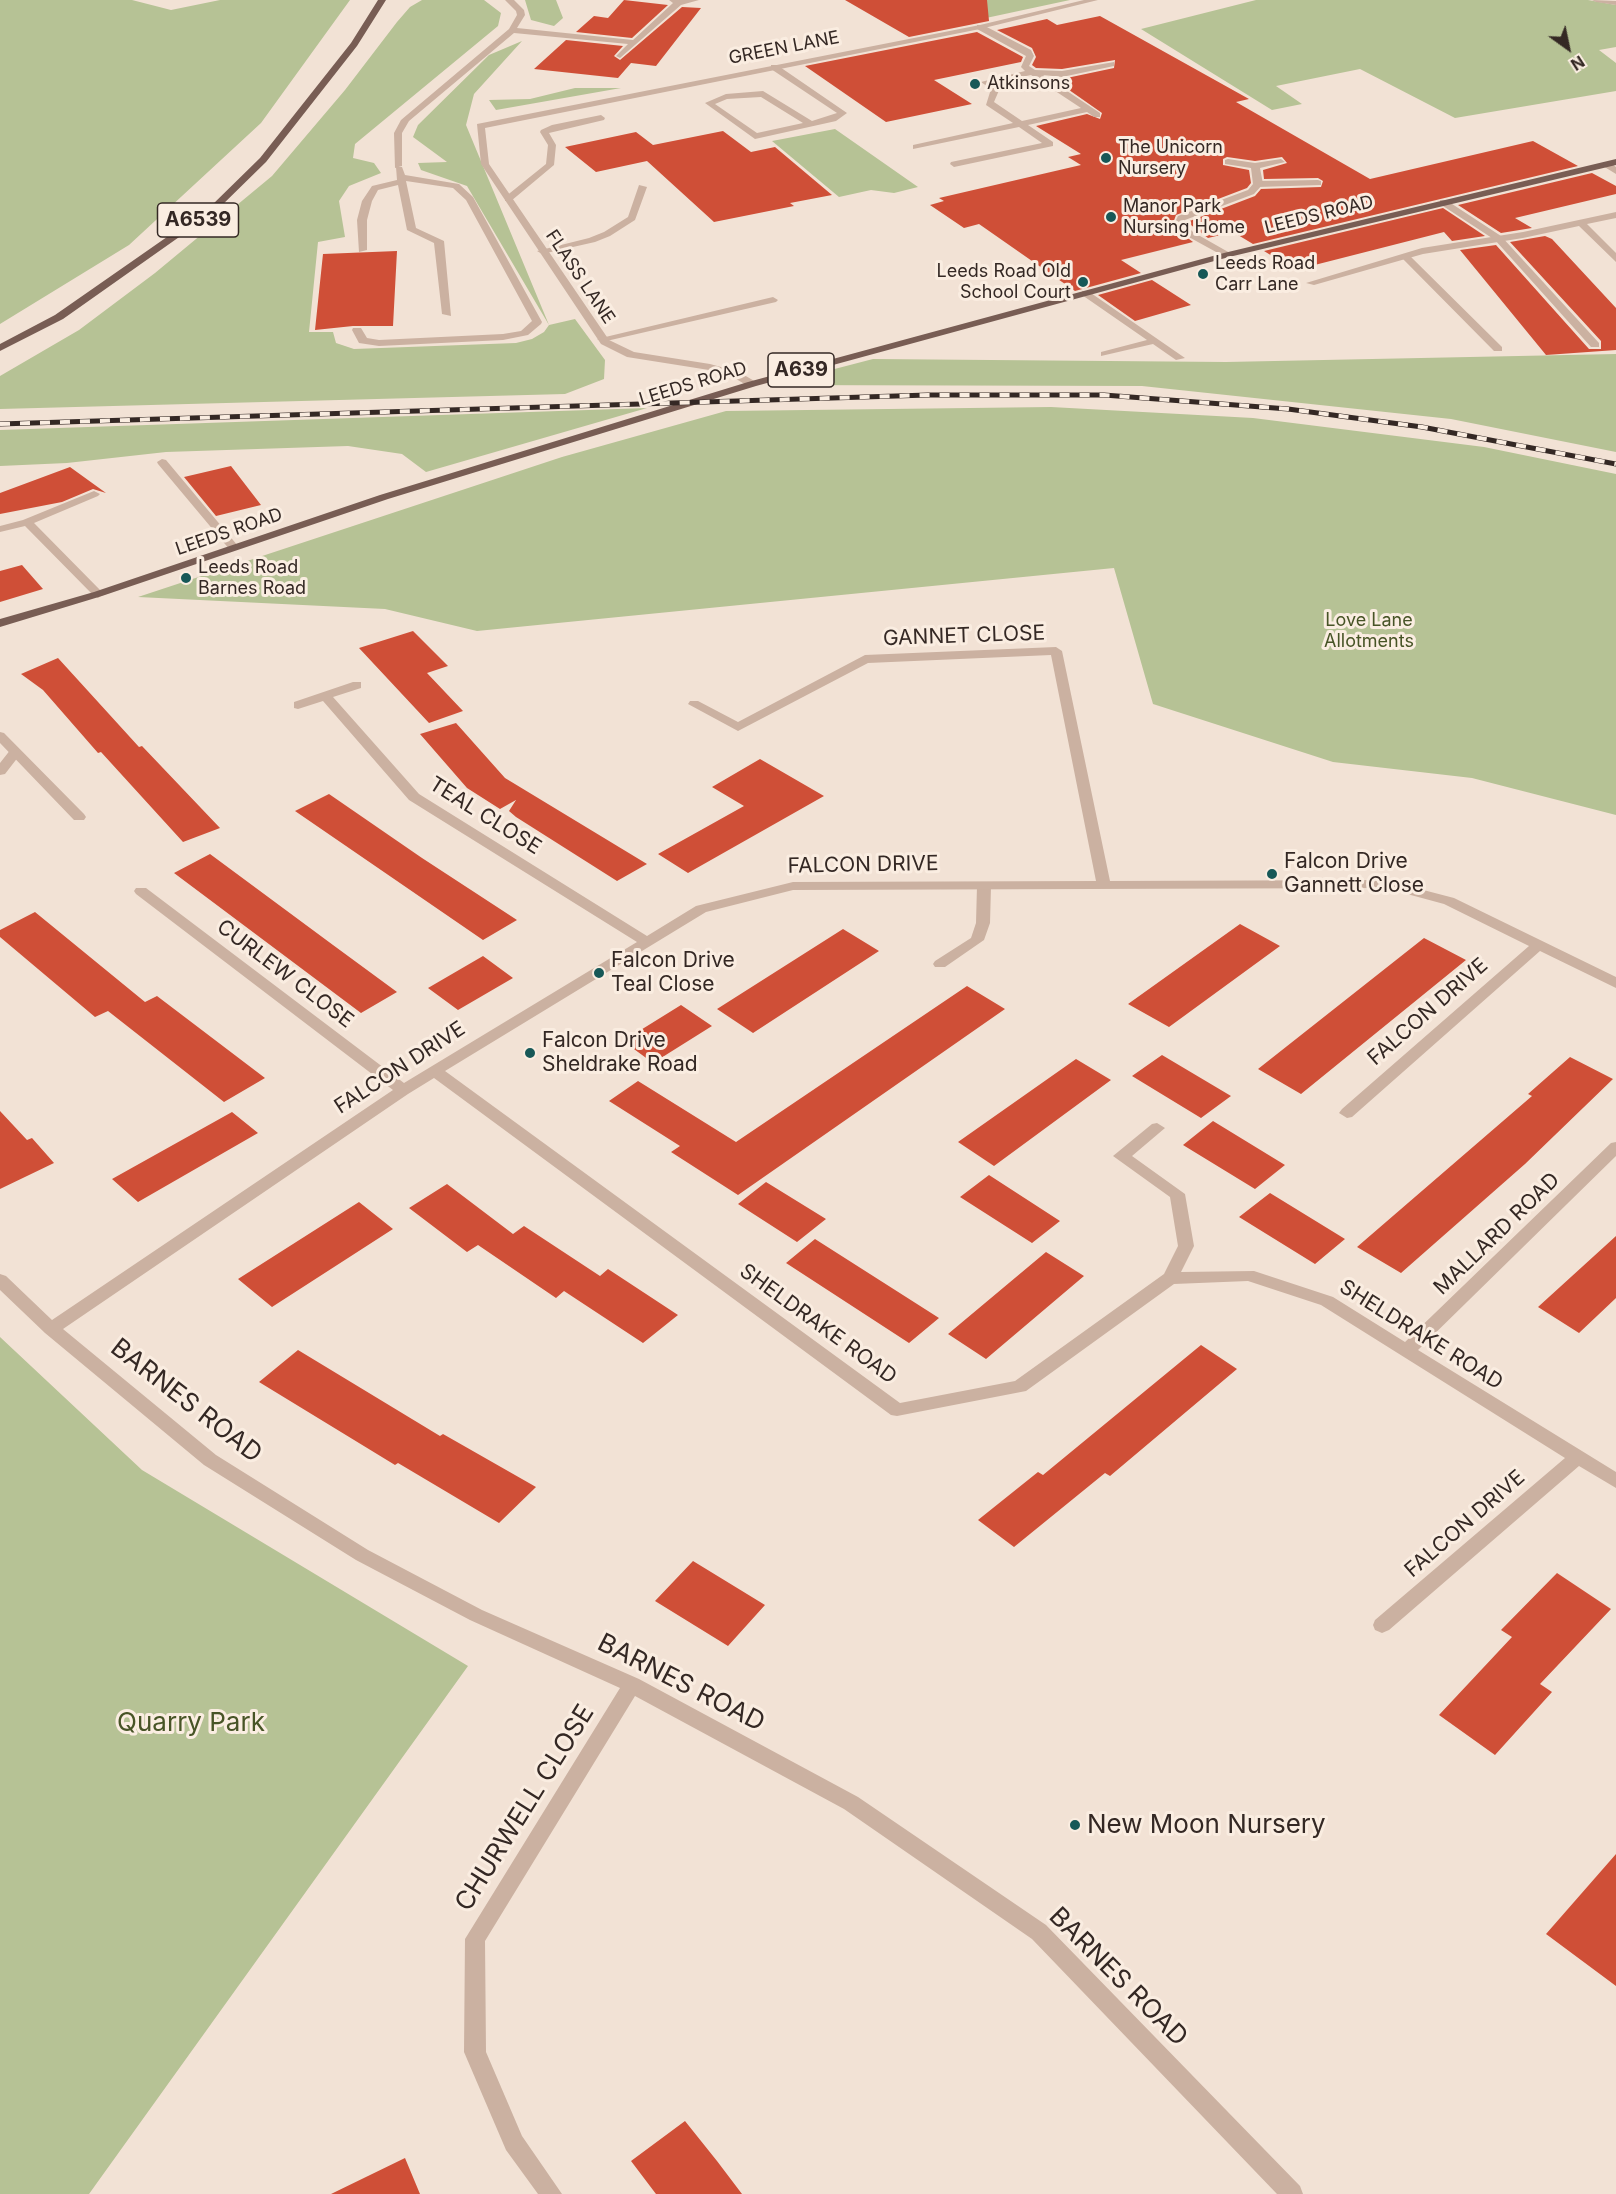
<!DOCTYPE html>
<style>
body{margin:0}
#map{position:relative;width:1616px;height:2194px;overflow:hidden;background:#f2e2d5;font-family:Inter,sans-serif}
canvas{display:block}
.north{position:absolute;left:1538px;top:18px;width:60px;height:60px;-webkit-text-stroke:4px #faede1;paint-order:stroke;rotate:147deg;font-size:16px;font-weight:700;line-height:24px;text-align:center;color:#342824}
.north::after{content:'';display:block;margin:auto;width:21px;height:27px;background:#342824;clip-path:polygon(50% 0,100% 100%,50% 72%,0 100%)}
</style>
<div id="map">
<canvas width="1616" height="2194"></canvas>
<div class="north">N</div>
</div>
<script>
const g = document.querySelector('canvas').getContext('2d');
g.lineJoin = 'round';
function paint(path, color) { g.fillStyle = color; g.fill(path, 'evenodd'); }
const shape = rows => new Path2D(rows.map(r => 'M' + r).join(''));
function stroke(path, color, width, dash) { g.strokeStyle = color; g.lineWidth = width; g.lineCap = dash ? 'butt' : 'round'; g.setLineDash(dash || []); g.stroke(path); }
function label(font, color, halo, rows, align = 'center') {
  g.font = font + ' Inter,sans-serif'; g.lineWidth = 6; g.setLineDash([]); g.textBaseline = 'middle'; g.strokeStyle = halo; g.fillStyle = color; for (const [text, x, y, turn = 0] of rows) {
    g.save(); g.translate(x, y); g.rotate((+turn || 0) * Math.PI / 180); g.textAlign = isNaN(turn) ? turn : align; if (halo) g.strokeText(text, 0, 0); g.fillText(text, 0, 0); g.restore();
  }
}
paint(shape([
 [0,0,132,0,171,10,220,0,350,0,261,123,129,245,0,324],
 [422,0,484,0,501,13,498,26,355,144,353,158,374,163,381,173,349,186,339,201,345,237,318,242,309,332,333,332,336,343,354,349,516,343,532,339,544,332,549,325,467,186,421,170,418,163,447,162,413,137,418,125,489,55,522,41,474,94,466,125,549,325,575,319,605,360,604,379,565,394,0,409,0,376,79,330,155,273,272,176,345,90,397,22,410,7],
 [525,0,556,0,563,18,554,26,531,20],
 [922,0,1070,0,958,24],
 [1256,0,1588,0,1616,5,1616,47,1599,50,1616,63,1616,91,1455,118,1360,69,1276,86,1302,104,1272,110,1141,29],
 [575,88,621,88,496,110,489,100,530,99],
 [835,129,918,187,894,193,871,190,839,197,772,141],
 [1616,354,1616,452,1451,419,1142,386,773,385,873,359,1226,362],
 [1051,407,1253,418,1484,447,1616,474,1616,815,1472,778,1333,762,1153,704,1114,568,477,631,385,609,138,597,562,457,726,411],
 [647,408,426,472,402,454,348,446,166,452,67,463,0,466,0,430],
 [0,1337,142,1470,468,1666,89,2194,0,2194]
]), '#b6c295');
paint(shape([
 [624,0,668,5,632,38,576,32,594,16,608,18],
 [845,0,987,0,989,21,909,37],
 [682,7,701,8,656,66,631,63,618,78,534,69,566,40,623,46,614,56,620,60],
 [1100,16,1249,99,1236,102,1370,179,1533,141,1578,166,1253,244,1233,232,1208,238,1187,222,1255,196,1261,189,1321,187,1323,181,1318,178,1264,179,1263,170,1287,163,1282,157,1255,161,1227,157,1223,159,1223,165,1249,170,1251,183,1247,188,1176,215,1172,226,1193,242,1121,260,1141,273,1075,291,979,224,964,228,930,205,944,201,939,198,1081,165,1068,157,1081,154,1036,126,1087,114,1100,119,1102,113,1052,78,1062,79,1114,68,1115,60,1062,69,1036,68,1032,65,1036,57,1032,48,997,30,1047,19,1057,25],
 [977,32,1023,57,1021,62,934,80,972,104,886,122,805,66],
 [723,131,751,152,775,147,832,195,790,203,794,206,714,222,647,161,596,172,565,147,636,132,653,145],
 [1592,173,1616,186,1616,194,1515,218,1532,228,1501,233,1458,205],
 [1443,208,1485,236,1452,241,1444,232,1295,270,1264,251],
 [1545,236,1552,239,1616,308,1616,350,1546,355,1460,250,1496,245,1589,349,1601,349,1601,341,1510,242],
 [397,251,393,326,353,326,315,330,323,254],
 [1152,280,1191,305,1135,321,1098,295],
 [231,466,261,505,216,516,184,477],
 [70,467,106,493,93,489,62,502,0,514,0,493],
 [22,565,43,589,0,602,0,571],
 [413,631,448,666,427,673,463,711,429,723,359,648],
 [58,658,139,747,142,746,220,828,183,842,101,752,98,753,43,690,21,674],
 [456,723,505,778,647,864,617,881,516,817,509,811,516,800,500,809,467,788,420,734],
 [760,759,824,796,688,873,658,854,744,806,712,787],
 [329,794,422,858,517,920,483,940,295,811],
 [210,854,333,945,397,992,361,1013,174,873],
 [35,912,145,1002,157,996,265,1078,224,1102,108,1011,95,1017,0,937,0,930],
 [1240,924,1280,946,1169,1027,1128,1004],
 [843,929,879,951,753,1033,717,1009],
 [1424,938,1466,960,1301,1094,1258,1069],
 [483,956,513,978,458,1010,428,988],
 [967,986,1005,1009,738,1195,671,1152,680,1146,609,1101,638,1081,736,1142],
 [681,1005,712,1026,653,1063,623,1041],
 [1162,1055,1231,1096,1201,1118,1132,1076],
 [1570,1057,1613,1079,1525,1164,1401,1273,1357,1247,1532,1096,1528,1094],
 [1076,1059,1111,1080,994,1166,958,1142],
 [0,1111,27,1140,32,1138,54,1163,0,1189],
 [232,1112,258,1133,138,1202,112,1179],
 [1213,1121,1285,1165,1255,1189,1183,1145],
 [989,1175,1060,1221,1032,1243,960,1197],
 [766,1182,826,1219,797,1242,738,1204],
 [447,1184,513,1234,524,1226,600,1276,608,1269,678,1315,643,1343,564,1291,556,1298,478,1245,467,1252,409,1208],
 [1270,1193,1345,1239,1315,1264,1239,1217],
 [359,1202,393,1229,272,1307,238,1279],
 [1616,1236,1616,1298,1579,1333,1538,1307],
 [815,1239,939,1318,909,1343,786,1263],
 [1046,1252,1084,1276,986,1359,948,1334],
 [1201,1345,1237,1369,1110,1476,1105,1473,1014,1547,978,1520,1038,1472,1043,1475],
 [298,1350,440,1436,443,1434,536,1487,499,1523,398,1463,395,1465,259,1382],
 [693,1561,765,1605,728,1646,655,1601],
 [1557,1573,1611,1609,1540,1684,1552,1692,1495,1755,1439,1715,1512,1637,1501,1630],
 [1616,1854,1616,1986,1546,1934],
 [685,2121,717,2161,742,2194,656,2194,631,2161],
 [405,2158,420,2194,331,2194]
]), '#cf4f37');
paint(shape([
 [1592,0,1616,1,1616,5,1596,2,1592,0],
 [977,25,983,25,1031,50,1034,56,1029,66,1035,70,1062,71,1114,62,1114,66,1062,77,1043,75,1100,113,1100,117,1094,117,1087,112,1028,125,1053,142,1053,146,954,167,950,164,951,162,1042,143,1019,127,913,149,913,145,1013,123,986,105,991,89,981,82,1025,71,1021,67,1026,56,977,29,977,25],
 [1031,75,1081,108,1022,121,994,102,1000,88,993,83,1031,75],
 [771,65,777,65,847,113,836,121,755,139,705,103,726,94,763,91,812,121,837,113,771,69,771,65],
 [761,97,803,123,757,133,715,104,727,99,761,97],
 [601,115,605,118,604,120,549,133,556,145,554,165,511,201,505,201,505,197,546,164,548,145,540,132,541,130,552,125,601,115],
 [396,167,402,167,405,175,459,184,473,197,542,322,541,324,528,335,503,340,379,346,359,343,352,330,353,328,361,328,367,338,379,340,503,334,521,331,532,321,466,200,453,188,406,181,416,228,444,241,451,316,442,314,434,243,407,230,398,185,378,190,372,201,367,220,367,250,359,252,357,220,362,201,372,186,397,180,396,167],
 [1318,180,1321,181,1321,185,1258,187,1253,184,1258,181,1318,180],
 [639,185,647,187,635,220,610,236,595,242,542,254,537,251,589,238,604,232,628,217,639,185],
 [1616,212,1616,218,1587,224,1616,253,1616,262,1579,226,1523,238,1423,254,1314,285,1306,283,1422,248,1523,232,1616,212],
 [773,297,778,300,776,302,602,342,597,339,773,297],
 [162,459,166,460,238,546,238,550,230,550,158,464,157,462,162,459],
 [16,748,22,752,5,774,0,775,0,763,11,749,16,748],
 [984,882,991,886,990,923,984,940,945,967,935,967,933,964,935,961,971,938,976,923,977,886,984,882]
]), '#cbb1a1');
paint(shape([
 [505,0,514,0,524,10,525,15,517,28,633,40,673,3,669,0,699,0,681,5,620,58,616,56,628,44,514,33,409,121,402,133,402,166,395,168,394,133,401,120,509,29,517,15,516,11,505,0],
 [1084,0,1098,0,980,29,485,128,489,164,609,340,634,352,710,364,739,372,756,382,756,386,748,386,731,376,709,370,627,357,601,344,481,164,477,124,980,25,1084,0],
 [1228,159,1255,163,1281,159,1285,162,1260,168,1263,184,1254,194,1185,220,1184,223,1193,232,1230,253,1232,255,1227,258,1187,236,1174,224,1178,216,1248,190,1253,184,1251,168,1225,164,1225,160,1228,159],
 [1603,162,1609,162,1616,167,1616,174,1603,166,1603,162],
 [1440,200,1446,200,1501,236,1599,343,1599,347,1591,347,1495,240,1440,204,1440,200],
 [1402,254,1408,254,1502,347,1502,351,1494,351,1402,258,1402,254],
 [1082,291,1088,291,1185,358,1176,360,1153,344,1101,356,1101,352,1147,340,1082,295,1082,291],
 [94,491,100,494,98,496,34,523,102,592,104,594,98,598,94,596,25,526,0,532,0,526,23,520,94,491],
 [1056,647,1062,651,1110,881,1385,880,1454,898,1616,977,1616,988,1540,951,1352,1117,1347,1118,1339,1113,1342,1109,1529,946,1444,904,1385,888,793,890,706,912,445,1071,900,1403,1015,1381,1164,1274,1178,1246,1170,1197,1113,1156,1152,1124,1157,1123,1165,1128,1132,1156,1185,1194,1194,1246,1181,1272,1254,1271,1333,1297,1405,1342,1611,1143,1616,1142,1616,1156,1418,1350,1616,1472,1616,1488,1579,1466,1389,1630,1382,1633,1375,1630,1373,1625,1375,1620,1565,1458,1321,1305,1248,1281,1174,1284,1026,1391,897,1416,891,1415,434,1078,408,1094,63,1329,216,1455,368,1550,482,1610,639,1679,858,1797,1046,1925,1300,2186,1303,2194,1277,2194,1032,1939,844,1809,635,1696,485,1941,486,2052,522,2136,562,2194,538,2194,506,2150,464,2052,465,1939,620,1688,470,1620,356,1560,204,1465,45,1333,0,1290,0,1274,6,1276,52,1320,393,1090,136,894,134,891,136,888,146,888,404,1083,637,942,409,800,323,701,298,709,294,708,294,702,353,682,361,682,361,688,333,697,419,794,647,936,696,906,793,882,1096,881,1051,655,868,663,738,731,688,704,690,701,698,701,738,722,865,655,1056,647],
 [0,732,4,733,84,814,86,817,84,820,74,820,0,743,0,732]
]), '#cbb1a1');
paint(shape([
 [378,0,386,0,357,46,266,162,216,211,63,319,0,351,0,344,55,315,210,207,260,158,351,43,378,0],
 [1616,159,1616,165,1229,257,756,386,388,499,102,596,0,627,0,619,94,592,380,495,748,382,1224,253,1616,159]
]), '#785d54');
const rail = shape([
 [0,424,928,395,1104,395,1288,409,1422,427,1616,464]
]);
stroke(rail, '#342824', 5);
stroke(rail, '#faede1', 4, [10]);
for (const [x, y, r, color] of [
 [975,84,6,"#175857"],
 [1106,158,6,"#175857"],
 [1111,217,6,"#175857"],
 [1203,274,6,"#175857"],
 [1083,282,6,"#175857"],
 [186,578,6,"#175857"],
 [1272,874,6,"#175857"],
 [599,973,6,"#175857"],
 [530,1053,6,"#175857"],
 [1075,1825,6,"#175857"]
]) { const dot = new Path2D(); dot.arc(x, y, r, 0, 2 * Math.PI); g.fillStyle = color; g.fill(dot); stroke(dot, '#faede1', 2); }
label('18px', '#342824', '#faede1', [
 ["GREEN LANE",784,48,-11],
 ["LEEDS ROAD",1319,215,-14],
 ["FLASS LANE",580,277,56],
 ["LEEDS ROAD",693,384,-17],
 ["LEEDS ROAD",229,532,-19]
]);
label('18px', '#342824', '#faede1', [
 ["Atkinsons",987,84],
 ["The Unicorn",1118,148],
 ["Nursery",1118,169],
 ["Manor Park",1123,207],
 ["Nursing Home",1123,228],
 ["Leeds Road",1215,264],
 ["Carr Lane",1215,285],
 ["Leeds Road Old",1071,272,"right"],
 ["School Court",1071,293,"right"],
 ["Leeds Road",198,568],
 ["Barnes Road",198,589]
], 'left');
label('18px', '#475426', '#faede1', [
 ["Love Lane",1369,621],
 ["Allotments",1369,642]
]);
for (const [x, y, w] of [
 [198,220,81],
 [801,370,66]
]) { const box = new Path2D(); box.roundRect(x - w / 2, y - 17, w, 34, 4.5); g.fillStyle = '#faede1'; g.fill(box); stroke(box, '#342824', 1.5); }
label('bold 20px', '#342824', null, [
 ["A6539",198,220],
 ["A639",801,370]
]);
label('21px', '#342824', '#faede1', [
 ["GANNET CLOSE",964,636,-2],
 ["TEAL CLOSE",485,816,32],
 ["FALCON DRIVE",863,865,-1],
 ["CURLEW CLOSE",285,974,37],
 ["FALCON DRIVE",1428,1012,-41],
 ["FALCON DRIVE",400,1068,-33],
 ["MALLARD ROAD",1497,1234,-44],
 ["SHELDRAKE ROAD",818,1324,36],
 ["SHELDRAKE ROAD",1421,1335,32],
 ["FALCON DRIVE",1465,1524,-41]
]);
label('21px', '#342824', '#faede1', [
 ["Falcon Drive",1284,862],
 ["Gannett Close",1284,886],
 ["Falcon Drive",611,961],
 ["Teal Close",611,985],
 ["Falcon Drive",542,1041],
 ["Sheldrake Road",542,1065]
], 'left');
label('26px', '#342824', '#faede1', [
 ["BARNES ROAD",186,1401,38],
 ["BARNES ROAD",681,1683,27],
 ["CHURWELL CLOSE",525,1808,-58],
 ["BARNES ROAD",1118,1977,45]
]);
label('26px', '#475426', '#faede1', [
 ["Quarry Park",191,1723]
]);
label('26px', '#342824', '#faede1', [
 ["New Moon Nursery",1087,1825]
], 'left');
</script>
